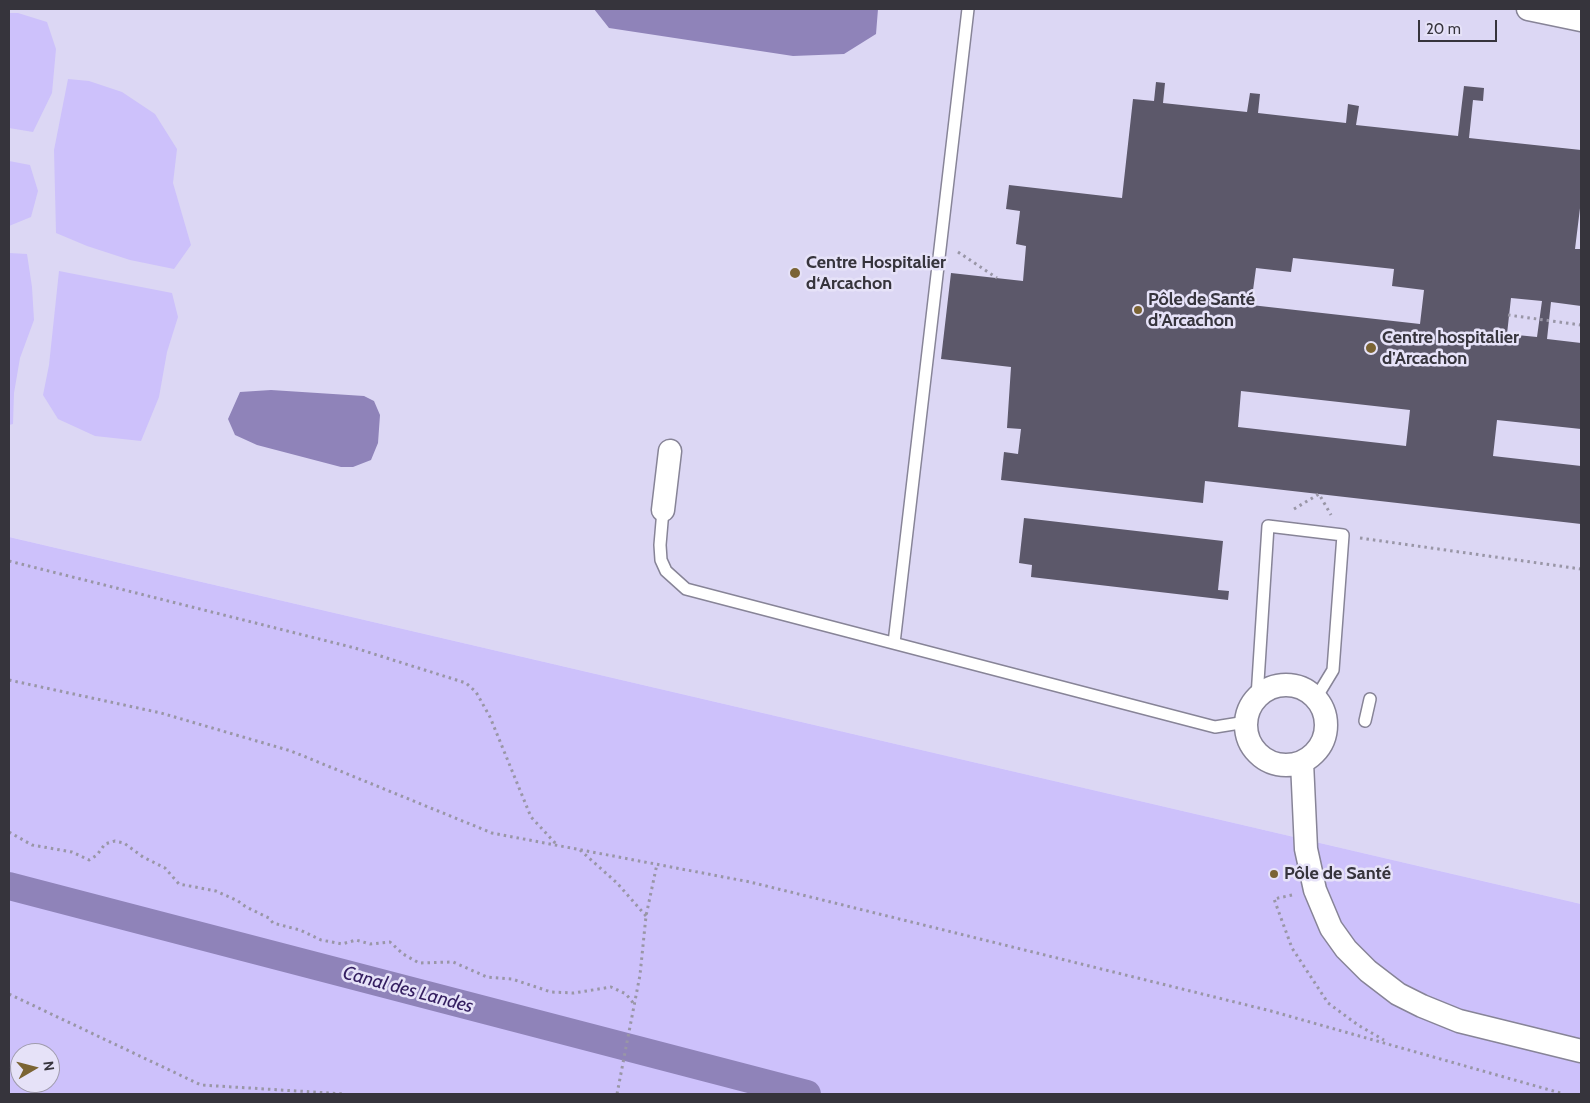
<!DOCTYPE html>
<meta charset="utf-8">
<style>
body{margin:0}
#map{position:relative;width:1590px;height:1103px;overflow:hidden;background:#e6e2f8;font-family:Cabin,sans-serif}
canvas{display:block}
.frame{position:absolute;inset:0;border:10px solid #36343c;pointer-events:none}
.north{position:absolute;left:10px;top:1043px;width:50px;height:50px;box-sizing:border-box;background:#e6e2f8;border:1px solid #a09cad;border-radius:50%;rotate:82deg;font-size:14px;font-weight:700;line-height:20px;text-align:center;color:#36343c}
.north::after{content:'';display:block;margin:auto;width:18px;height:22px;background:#7b6434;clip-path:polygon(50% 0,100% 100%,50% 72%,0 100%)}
.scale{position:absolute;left:1418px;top:20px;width:79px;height:22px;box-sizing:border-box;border:2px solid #36343c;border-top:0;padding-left:6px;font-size:15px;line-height:18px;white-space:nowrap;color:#36343c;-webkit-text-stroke:4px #e6e2f8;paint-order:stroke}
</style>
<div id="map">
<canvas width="1590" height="1103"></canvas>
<div class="frame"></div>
<div class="north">N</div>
<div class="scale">20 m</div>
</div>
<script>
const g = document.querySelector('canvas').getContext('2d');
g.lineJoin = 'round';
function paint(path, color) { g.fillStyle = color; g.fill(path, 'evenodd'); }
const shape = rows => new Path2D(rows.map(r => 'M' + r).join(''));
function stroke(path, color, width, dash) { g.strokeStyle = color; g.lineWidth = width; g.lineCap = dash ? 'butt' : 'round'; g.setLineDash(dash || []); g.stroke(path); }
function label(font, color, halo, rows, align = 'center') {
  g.font = font + ' Cabin,sans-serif'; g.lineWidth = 5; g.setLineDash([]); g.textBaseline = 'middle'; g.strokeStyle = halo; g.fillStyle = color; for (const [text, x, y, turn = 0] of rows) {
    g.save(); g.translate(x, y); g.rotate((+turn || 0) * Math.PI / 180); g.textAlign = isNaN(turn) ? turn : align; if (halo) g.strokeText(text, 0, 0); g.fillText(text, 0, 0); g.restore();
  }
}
paint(shape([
 [9,9,1581,9,1581,904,9,537]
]), '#dcd7f4');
paint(shape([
 [9,13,18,13,47,22,56,49,52,93,33,132,9,128],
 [68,79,89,81,122,92,155,114,177,149,173,183,191,245,174,269,130,260,87,246,56,233,54,150],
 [9,161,30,165,38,191,31,217,9,226],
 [9,253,27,254,32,287,34,320,20,358,14,393,13,424,9,425],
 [59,271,172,293,178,317,167,352,159,397,141,441,95,436,58,419,43,395,49,365],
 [9,537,1581,904,1581,1094,9,1094],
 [20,1053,50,1053,50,1083,20,1083]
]), '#cdc1fb');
paint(shape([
 [594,9,878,9,876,34,844,54,793,56,609,28],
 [271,390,364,396,374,401,380,415,378,443,371,460,353,467,341,467,257,445,235,435,228,419,240,392]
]), '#8f83b9');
stroke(shape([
 [9,886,807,1094]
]), '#8f83b9', 28);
paint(shape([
 [1156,82,1165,83,1163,103,1247,112,1250,93,1260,94,1258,113,1346,123,1348,104,1359,106,1356,125,1458,136,1464,86,1484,88,1483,101,1473,100,1469,138,1581,150,1581,200,1575,249,1581,249,1581,306,1551,302,1547,339,1581,343,1581,429,1497,420,1493,456,1581,466,1581,524,1205,481,1203,503,1001,480,1004,452,1018,454,1021,429,1007,428,1011,367,941,359,951,273,1023,281,1026,246,1016,244,1020,211,1006,209,1009,185,1122,198,1133,99,1154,101],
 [1293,258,1394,269,1392,286,1424,290,1420,324,1251,305,1256,268,1291,272],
 [1511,298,1542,301,1537,337,1507,334],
 [1241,391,1410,410,1406,446,1238,427],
 [1024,518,1223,541,1218,590,1229,591,1228,600,1031,577,1032,565,1019,563]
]), '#5c586a');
const lane = shape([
 [663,510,660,545,661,560,666,571,686,589,1215,727,1246,722],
 [894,643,968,9],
 [1257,697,1268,526,1343,535,1333,670,1316,698],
 [1365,721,1370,699]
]);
const street = shape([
 [1528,9,1581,20],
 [663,510,670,451],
 '1246 725a40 40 0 1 1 80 0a40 40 0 1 1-80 0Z',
 [1302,762,1306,849,1315,890,1331,928,1346,949,1368,971,1398,994,1422,1006,1459,1021,1581,1051]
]);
stroke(lane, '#878497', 14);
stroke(street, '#878497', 25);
stroke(shape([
 [958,252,997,278],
 [1508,315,1581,325],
 [1294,509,1319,494,1331,515],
 [1360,538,1581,569],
 [9,561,355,648,466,683,476,692,490,717,531,817,557,845],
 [9,680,161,713,291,751,492,833,750,882,1271,1011,1564,1094],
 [9,832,32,845,72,852,89,860,97,855,105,844,115,841,124,843,143,857,165,868,179,884,216,891,238,901,246,907,269,918,273,923,300,930,321,940,342,944,356,940,370,944,390,942,403,954,419,963,453,962,487,977,512,979,551,992,574,993,611,987,626,994,634,1004],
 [580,850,617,883,646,916],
 [1292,895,1274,899,1292,948,1328,1003,1358,1025,1384,1040],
 [9,994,201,1085,345,1094],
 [617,1094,640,975,646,916,657,864]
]), '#9996a6', 3, [2.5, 4]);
stroke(lane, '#fff', 11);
stroke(street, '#fff', 22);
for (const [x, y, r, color] of [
 [795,273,6,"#7b6434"],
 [1138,310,5,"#7b6434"],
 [1371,348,6,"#7b6434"],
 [1274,874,5,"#7b6434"]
]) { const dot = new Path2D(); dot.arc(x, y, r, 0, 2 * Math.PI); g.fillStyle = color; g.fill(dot); stroke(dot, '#e6e2f8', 2); }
label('bold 18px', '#36343c', '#e6e2f8', [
 ["Centre Hospitalier",806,263],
 ["d‘Arcachon",806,284],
 ["Pôle de Santé",1148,300],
 ["d’Arcachon",1148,321],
 ["Centre hospitalier",1382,338],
 ["d'Arcachon",1382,359],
 ["Pôle de Santé",1284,874]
], 'left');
label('italic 19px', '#341e60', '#e6e2f8', [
 ["Canal des Landes",408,990,15]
]);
</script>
